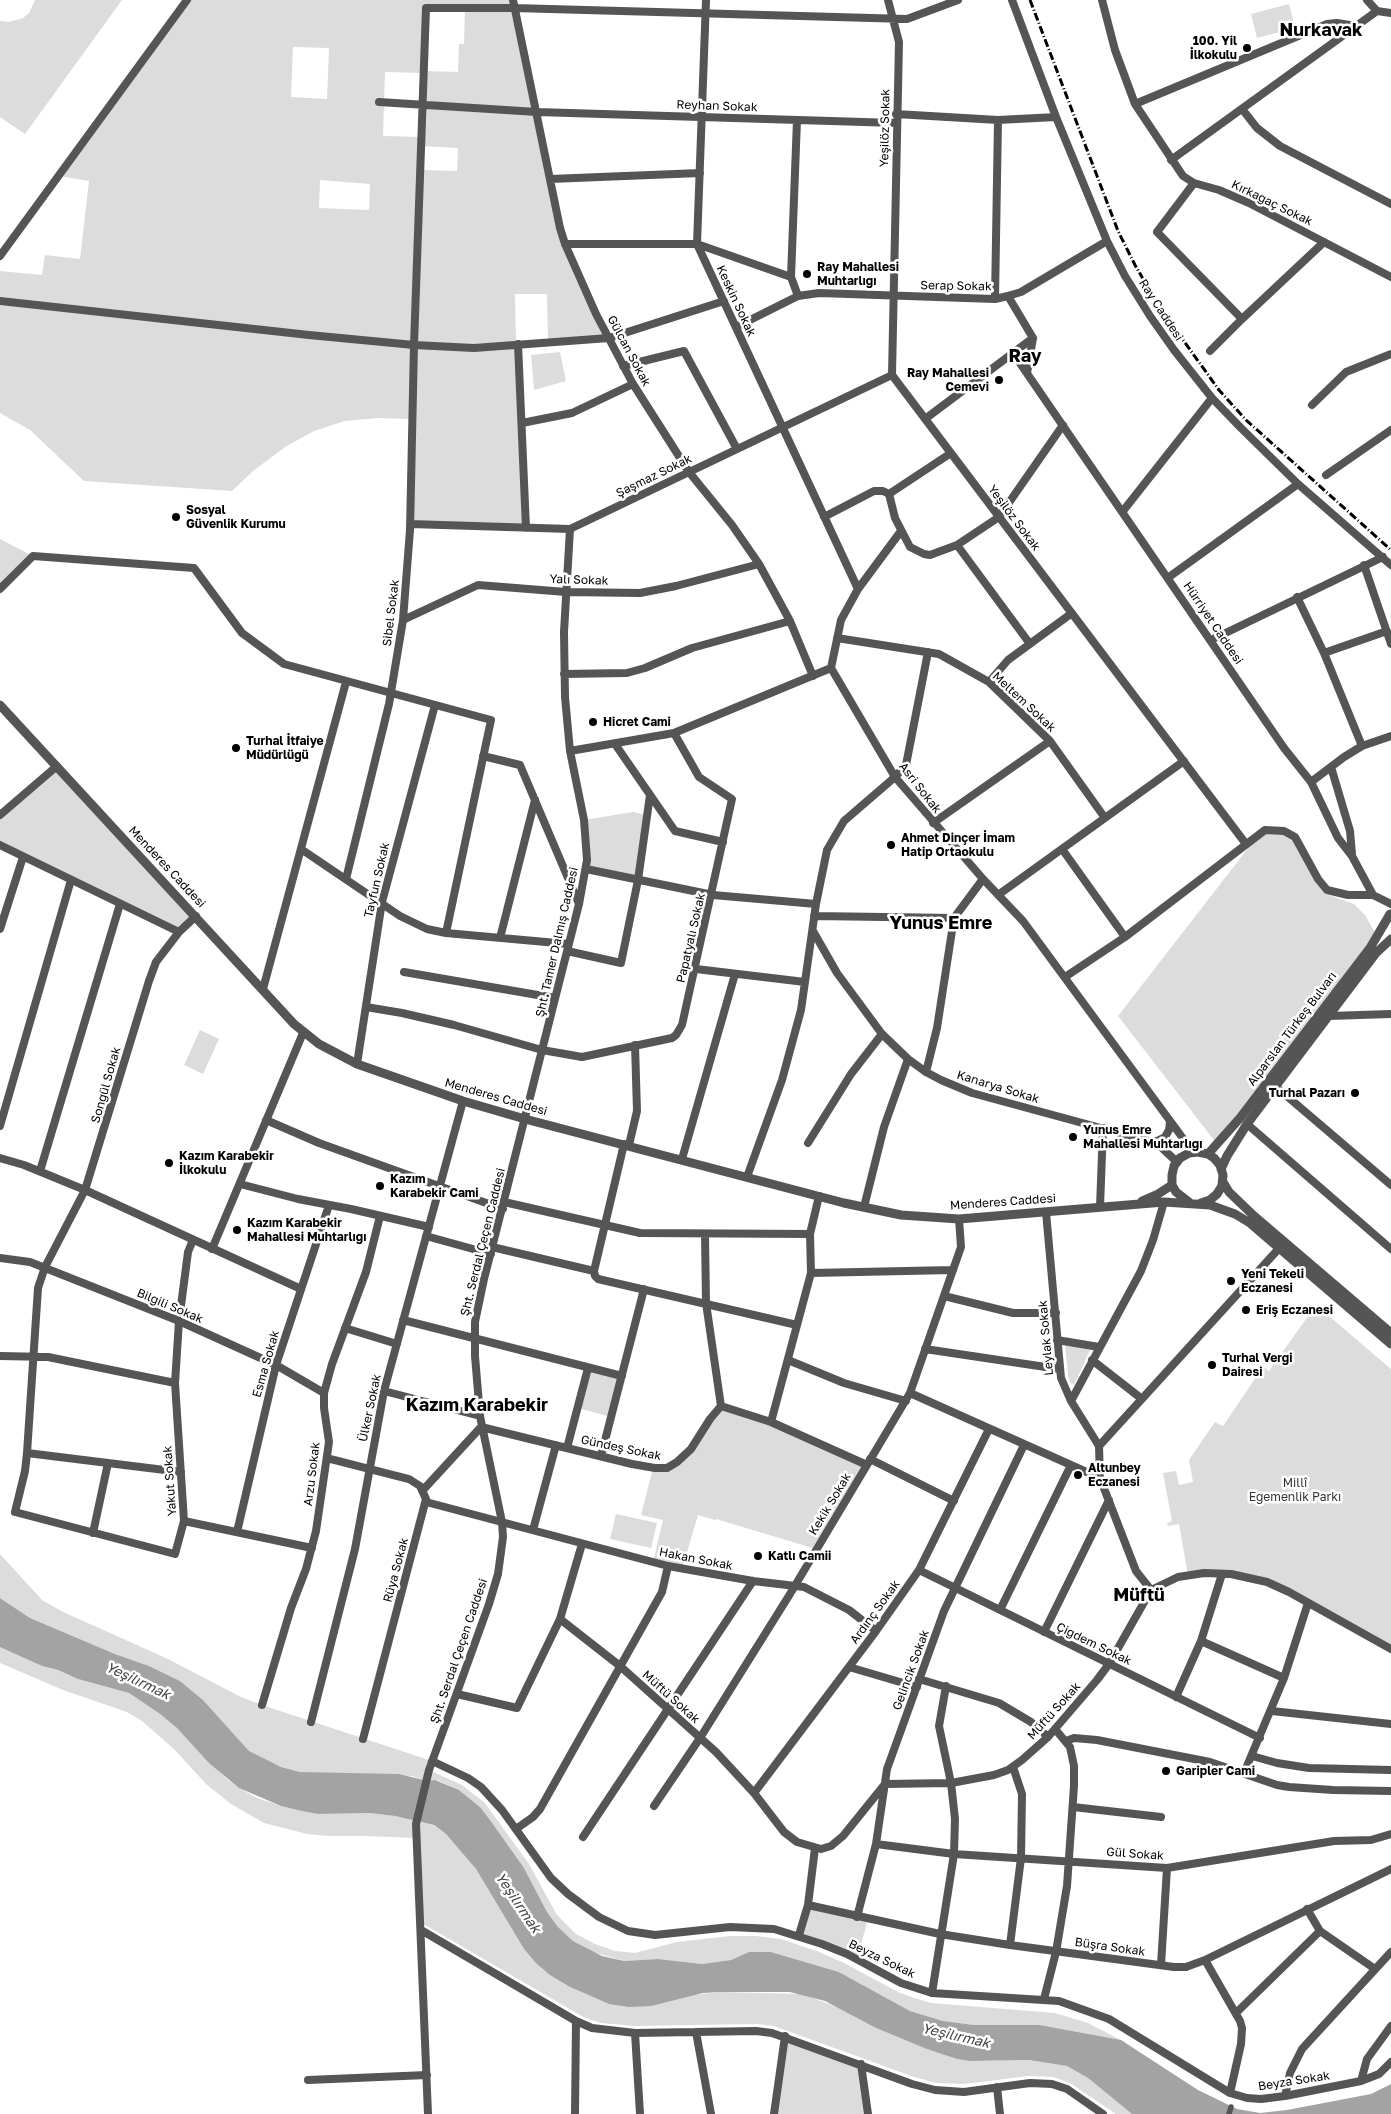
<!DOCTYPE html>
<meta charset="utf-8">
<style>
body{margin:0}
canvas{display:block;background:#fff}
</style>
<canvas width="1391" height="2114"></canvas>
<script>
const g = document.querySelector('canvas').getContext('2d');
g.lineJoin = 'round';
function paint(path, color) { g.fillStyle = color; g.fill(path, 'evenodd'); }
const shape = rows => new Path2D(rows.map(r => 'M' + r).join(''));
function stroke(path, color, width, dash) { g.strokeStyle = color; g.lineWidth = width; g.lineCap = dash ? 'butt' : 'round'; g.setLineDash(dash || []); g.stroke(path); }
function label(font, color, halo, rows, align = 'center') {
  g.font = font + ' "Golos Text",sans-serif'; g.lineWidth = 5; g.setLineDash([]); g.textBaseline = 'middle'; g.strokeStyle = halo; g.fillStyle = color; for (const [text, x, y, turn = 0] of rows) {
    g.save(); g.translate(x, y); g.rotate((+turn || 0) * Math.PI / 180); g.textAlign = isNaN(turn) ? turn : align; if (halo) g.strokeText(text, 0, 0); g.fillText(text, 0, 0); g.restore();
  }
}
paint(shape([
 [35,0,122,0,25,134,0,117,0,21,9,22,23,18,29,13],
 [187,0,513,0,560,228,609,338,548,342,547,294,515,294,516,344,526,528,410,524,412,419,378,418,345,421,314,431,285,447,253,471,232,491,84,481,30,430,0,413,0,271,42,275,45,255,80,259,89,181,59,176],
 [427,8,465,8,464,44,459,44,458,72,424,71],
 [293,47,329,48,327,99,291,97],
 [385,72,424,73,421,137,383,136],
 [421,146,458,148,457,171,420,170],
 [320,180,370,184,369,210,319,208],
 [1289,4,1295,28,1257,38,1251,14],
 [560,352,566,381,534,390,531,355],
 [0,539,33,556,0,589],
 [57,766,196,916,179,932,0,845,0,815],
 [633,812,647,815,638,880,586,869,584,820],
 [1269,833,1283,834,1293,840,1320,888,1326,894,1354,904,1365,915,1377,936,1217,1144,1118,1016,1249,847,1261,836],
 [200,1030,219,1039,203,1074,184,1065],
 [1316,1305,1391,1369,1391,1649,1289,1592,1249,1577,1188,1575,1179,1524,1168,1526,1167,1523,1172,1521,1163,1473,1176,1471,1179,1485,1193,1482,1189,1460,1215,1422,1223,1426,1263,1367,1269,1371],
 [1065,1344,1090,1350,1074,1385,1070,1383,1068,1376],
 [588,1368,622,1376,611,1417,578,1408],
 [721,1406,771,1422,867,1465,816,1549,716,1519,715,1520,698,1515,682,1569,653,1562,663,1520,641,1515,653,1468,677,1462],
 [616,1514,657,1523,651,1548,610,1539],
 [0,1554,42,1600,63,1612,166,1658,241,1697,262,1705,432,1761,429,1770,462,1785,485,1803,529,1864,557,1915,576,1934,595,1944,615,1951,635,1953,677,1942,730,1936,756,1936,781,1939,819,1952,844,1963,898,1992,914,1998,931,2003,1055,2013,1088,2023,1121,2040,1040,2025,974,2025,943,2021,910,2011,839,1972,771,1952,749,1952,731,1960,702,1964,658,1959,624,1961,593,1952,573,1941,558,1927,547,1912,524,1868,480,1807,459,1790,437,1780,428,1781,412,1776,300,1772,281,1767,266,1761,249,1751,203,1700,180,1681,149,1666,115,1654,30,1618,0,1598],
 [0,1647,42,1666,58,1670,78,1679,129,1693,160,1714,177,1728,227,1779,239,1788,257,1798,281,1806,318,1814,370,1813,396,1816,433,1825,446,1834,476,1869,524,1949,570,1987,609,2004,721,1992,802,1994,837,2007,876,2028,911,2042,957,2059,969,2061,1029,2060,1067,2066,1088,2078,1132,2114,1116,2114,1070,2083,1053,2077,1029,2076,964,2084,937,2083,914,2077,774,2026,756,2024,635,2026,601,2023,585,2018,420,1922,417,1838,363,1836,329,1836,307,1834,264,1823,231,1804,206,1784,175,1750,142,1721,127,1712,63,1690,0,1663],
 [808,1905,868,1919,857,1959,799,1935],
 [785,2036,861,2064,868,2114,774,2114]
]), '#dcdcdc');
paint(shape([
 [0,1598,30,1618,115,1654,149,1666,180,1681,203,1700,249,1751,281,1767,300,1772,399,1774,428,1781,435,1780,459,1790,480,1807,490,1820,524,1868,547,1912,558,1927,573,1941,602,1956,624,1961,658,1959,702,1964,731,1960,749,1952,771,1952,839,1972,910,2011,943,2021,974,2025,1040,2025,1121,2040,1198,2090,1237,2109,1260,2113,1287,2110,1371,2094,1391,2084,1391,2114,1132,2114,1088,2078,1067,2066,1029,2060,969,2061,957,2059,927,2049,876,2028,825,2001,790,1992,721,1992,703,1993,651,2006,629,2007,609,2004,570,1987,550,1975,536,1963,524,1949,476,1869,446,1834,434,1825,395,1816,370,1813,318,1814,302,1811,281,1806,239,1788,209,1763,177,1728,160,1714,129,1693,78,1679,58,1670,42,1666,2,1648,0,1647]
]), '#a3a3a3');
stroke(shape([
 [1229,2114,1231,2107]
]), '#555', 5.5);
stroke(shape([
 [513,0,560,228,565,244,596,314,633,384,689,472,732,525,759,564,790,621,813,676],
 [706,0,697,244,858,589],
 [888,0,899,42,892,375,1246,844],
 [1012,0,1056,117,1107,241,1125,276,1150,316,1174,350,1212,398,1241,428,1298,484,1391,565],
 [1102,0,1115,50,1135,104,1183,176,1194,183,1219,190,1249,203,1391,277],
 [1367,0,1377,11],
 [1377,11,1391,13],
 [379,102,537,112,896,123],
 [1135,104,1327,24,1337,23,1356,26],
 [1242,109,1257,128,1280,146,1391,204],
 [896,114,998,120,1056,117],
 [797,120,791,277,798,296],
 [1171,160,1377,11],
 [550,179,700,173],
 [1194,183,1157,232,1242,319,1324,242],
 [565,244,697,244,791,277],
 [0,256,187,0],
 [1008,296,1033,338,1027,373],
 [995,299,998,120],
 [0,301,309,335,414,345,474,348,609,338,724,301],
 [736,327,798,296,819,293,995,299,1008,296,1021,292,1107,241],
 [518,344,526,528],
 [1210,351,1242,319],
 [1013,353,1284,748,1311,782,1338,838,1352,856,1373,895,1391,904],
 [623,366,684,351,737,449],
 [1312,405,1346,372,1391,354],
 [925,419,1033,338],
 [522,423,572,413,633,384],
 [1326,475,1391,430],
 [889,494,895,518,910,547,924,554,930,555,957,545,999,517,1063,425],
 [1123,511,1212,398],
 [824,517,874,491,883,491,889,494,951,453],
 [410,524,570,529,892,375],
 [901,531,858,589,841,620,831,668,895,777,983,879,1023,921,1193,1152],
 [957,545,1030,644],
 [1364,565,1391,644],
 [1169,577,1298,484],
 [0,589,33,556,194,568,242,633,284,664,491,720,446,933],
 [1297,597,1324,653,1362,746],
 [403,620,478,585,566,592,640,593,676,586,759,564],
 [837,638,939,654,989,682,1050,741,1105,818],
 [1211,640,1383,557],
 [1324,653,1387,631],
 [564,674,627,673,645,668,692,648,790,621],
 [989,682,1008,660,1072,613],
 [615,744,675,831,723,842],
 [570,751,674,733,831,668],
 [483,756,520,765,579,904],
 [1331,767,1350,831,1352,854],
 [1311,782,1344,757,1362,746,1391,736],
 [0,815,57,766],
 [933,823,1050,741],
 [0,845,179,932],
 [301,849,400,916,427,929,446,933,568,944],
 [1062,849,1125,937],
 [586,869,713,895,816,904],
 [346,879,389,704,403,620,410,530,414,345,426,8,514,8,907,19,958,0],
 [998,895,1184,761],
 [814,916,954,918,983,879],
 [0,929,23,857],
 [813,931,837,973,882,1034,908,1059,926,1072,941,1080,972,1093,1145,1140,1161,1147,1177,1162],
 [500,938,535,800],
 [567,951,621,963,638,880,650,795],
 [696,969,805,982],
 [404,972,555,998],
 [1065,977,1125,937,1265,830,1284,831,1295,837,1318,879,1327,890,1348,895,1373,895],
 [263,989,346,682],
 [366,1007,402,1013,454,1025,542,1050,582,1057,672,1038,676,1035,682,1025,732,799,699,777,674,733],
 [1329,1016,1391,1014],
 [357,1064,382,902,435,705],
 [926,1072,937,1028,954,918],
 [1275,1086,1391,1185],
 [266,1120,319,1143,503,1209],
 [1247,1124,1391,1249],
 [0,1126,71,880],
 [1150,1141,1157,1141,1165,1137,1169,1130,1170,1122],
 [808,1143,851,1074,882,1034],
 [629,1145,637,1111,635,1045],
 [0,1158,24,1165,85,1190,301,1289],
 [682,1159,735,974],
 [40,1171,120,904],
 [747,1177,782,1080,801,1010,816,904,827,850,844,821,895,777,906,765,928,652],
 [240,1184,298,1199,351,1209,429,1227],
 [504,1202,640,1233,810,1234],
 [864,1207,884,1127,908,1059],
 [1100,1207,1103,1128],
 [1046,1212,1061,1378,1071,1401,1099,1446,1100,1478,1136,1571,1151,1590],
 [705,1234,706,1303,721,1406],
 [426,1236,491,1254],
 [193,1240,188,1252,179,1321,175,1383,184,1521,175,1554,15,1512,25,1471,27,1453,38,1288,45,1267,85,1190,149,981,156,962,179,932,196,916],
 [492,1247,594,1271,595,1276,598,1279,797,1325],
 [212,1249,303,1033],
 [0,1258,30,1262,179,1321,276,1365,324,1393],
 [594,1271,624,1144],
 [811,1273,953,1270],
 [944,1296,1013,1313,1056,1313],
 [403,1320,622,1376],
 [345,1328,397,1344],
 [1057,1340,1099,1347],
 [925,1349,1059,1369],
 [0,1356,48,1357,175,1383],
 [788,1360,844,1383,906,1401],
 [1092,1360,1142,1399],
 [384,1391,480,1416],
 [910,1393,1100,1478],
 [1071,1401,1141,1271,1153,1240,1164,1202],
 [721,1406,771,1422,867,1465],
 [771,1422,811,1273,810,1234,819,1196],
 [1099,1446,1283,1244],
 [567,1448,588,1368],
 [27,1453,181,1472],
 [601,1456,644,1289],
 [327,1458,409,1479,420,1486,426,1499,363,1739],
 [870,1459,954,1501],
 [423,1490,481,1427,632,1464,655,1468,667,1468,677,1462,691,1449,710,1419,721,1406],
 [426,1502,668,1566,753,1581,804,1587,849,1610,876,1631],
 [184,1521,312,1548],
 [533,1530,556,1445],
 [237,1532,276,1365,329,1205],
 [93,1533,108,1463],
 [919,1570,1260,1738],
 [1000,1610,1071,1465],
 [560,1619,620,1666,716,1752,754,1793,784,1832,797,1842,821,1849,831,1846,843,1836,885,1784,951,1783,994,1775,1008,1770,1022,1760,1048,1737,1097,1680,1109,1664,1151,1590,1178,1577,1204,1573,1231,1574,1267,1582,1289,1592,1391,1649],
 [1044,1632,1109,1500],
 [1201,1641,1284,1678],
 [849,1667,917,1687],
 [919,1679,999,1703,1031,1722,1048,1737],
 [457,1694,517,1708,560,1619,582,1544],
 [1176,1697,1201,1641,1222,1574],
 [262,1705,291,1608,306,1569,316,1531,329,1442,324,1408,324,1393,332,1364,366,1272,380,1216],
 [1272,1711,1391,1724],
 [311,1722,355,1549,384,1391,463,1101],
 [1066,1741,1074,1738,1097,1740,1210,1762,1277,1785,1289,1787,1333,1790,1391,1791],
 [1252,1756,1277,1763,1309,1768,1391,1770],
 [432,1761,468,1778,481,1787,502,1810,551,1878,568,1894,599,1917,628,1931,655,1935,730,1927,774,1929,822,1944,847,1954,901,1983,932,1993,1059,2001,1109,2019,1230,2093,1247,2098,1261,2099,1285,2096,1361,2081,1379,2074,1391,2062],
 [1244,1773,1284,1678,1308,1603],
 [754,1793,876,1631,919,1570,989,1429],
 [654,1806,700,1738,790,1594,910,1393,961,1247,959,1219],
 [1073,1807,1161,1817],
 [516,1829,533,1817,540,1809,662,1592,668,1566],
 [583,1837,753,1581],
 [876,1844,954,1854,1167,1868,1334,1841,1371,1840,1391,1834],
 [808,1905,940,1934,1010,1945,1174,1967,1186,1967,1205,1960,1391,1869],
 [1307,1909,1320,1931,1375,1969],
 [857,1917,876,1844,887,1769,944,1611,1024,1445],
 [421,1930,576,2021,592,2028,635,2033,756,2031,772,2033,912,2084,935,2090,964,2092,1030,2083,1052,2084,1067,2089,1103,2114],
 [799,1935,808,1905,815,1848],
 [1010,1945,1021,1858,1022,1794,1013,1767],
 [1205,1960,1240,2021,1242,2028,1241,2044,1230,2093],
 [1161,1965,1167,1868],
 [932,1993,954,1854,955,1819,951,1783,939,1726,946,1686],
 [1044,1999,1056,1952,1067,1886,1074,1786,1074,1766,1070,1747,1055,1729],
 [1236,2013,1320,1931],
 [696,2032,711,2114],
 [635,2033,640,2114],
 [861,2064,868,2114],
 [308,2080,427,2075],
 [1361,2081,1367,2059,1391,2026],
 [997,2087,1000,2114],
 [1285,2096,1290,2073,1302,2049,1391,1952],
 [428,2114,416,1824,429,1770,489,1604,498,1574,503,1537,502,1522,480,1416,475,1356,475,1322,484,1279,579,904,587,860,584,820,570,751,565,697,564,632,570,529],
 [575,2114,576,2021],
 [774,2114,785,2036]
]), '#555', 8);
stroke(shape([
 [0,705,294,1024,319,1044,357,1064,463,1101,525,1119,844,1203,901,1215,959,1219,1164,1202,1210,1205,1235,1214,1250,1223,1391,1344],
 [1208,1154,1240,1118,1370,948,1390,914],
 [1221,1169,1227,1156,1247,1124,1376,953,1391,939],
 [1223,1182,1229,1192,1254,1216,1391,1333],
 [1142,1201,1158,1194,1172,1185],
 [1189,1202,1176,1192,1172,1185,1172,1175,1174,1166,1180,1158,1189,1153,1198,1152,1208,1154,1214,1158,1220,1165,1223,1175,1222,1186,1217,1194,1210,1200,1201,1203]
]), '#555', 9);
stroke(shape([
 [1030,0,1118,231,1135,265,1160,308,1219,390,1246,420,1391,550]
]), '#000', 3, [8, 2.5, 1, 2.5]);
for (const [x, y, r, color] of [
 [1247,48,5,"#000"],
 [807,274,5,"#000"],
 [999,380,5,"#000"],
 [176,517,5,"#000"],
 [593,722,5,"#000"],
 [236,748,5,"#000"],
 [891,845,5,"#000"],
 [1355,1093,5,"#000"],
 [1073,1137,5,"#000"],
 [169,1163,5,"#000"],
 [380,1186,5,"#000"],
 [237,1230,5,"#000"],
 [1231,1281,5,"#000"],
 [1246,1310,5,"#000"],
 [1212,1365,5,"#000"],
 [1078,1475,5,"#000"],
 [758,1556,5,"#000"],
 [1166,1771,5,"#000"]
]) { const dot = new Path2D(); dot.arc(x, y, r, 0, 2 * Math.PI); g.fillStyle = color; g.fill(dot); stroke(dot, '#fff', 2); }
label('bold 12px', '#000', '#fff', [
 ["100. Yil",1237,41,"right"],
 ["İlkokulu",1237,55,"right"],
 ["Ray Mahallesi",817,267],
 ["Muhtarlığı",817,281],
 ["Ray Mahallesi",989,373,"right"],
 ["Cemevi",989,387,"right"],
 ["Sosyal",186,510],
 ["Güvenlik Kurumu",186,524],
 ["Hicret Cami",603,722],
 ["Turhal İtfaiye",246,741],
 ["Müdürlüğü",246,755],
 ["Ahmet Dinçer İmam",901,838],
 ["Hatip Ortaokulu",901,852],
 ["Turhal Pazarı",1345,1093,"right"],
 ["Yunus Emre",1083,1130],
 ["Mahallesi Muhtarlığı",1083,1144],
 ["Kazım Karabekir",179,1156],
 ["İlkokulu",179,1170],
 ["Kazım",390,1179],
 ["Karabekir Cami",390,1193],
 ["Kazım Karabekir",247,1223],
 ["Mahallesi Muhtarlığı",247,1237],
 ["Yeni Tekeli",1241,1274],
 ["Eczanesi",1241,1288],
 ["Eriş Eczanesi",1256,1310],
 ["Turhal Vergi",1222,1358],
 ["Dairesi",1222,1372],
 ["Altunbey",1088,1468],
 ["Eczanesi",1088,1482],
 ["Katlı Camii",768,1556],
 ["Garipler Cami",1176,1771]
], 'left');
label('12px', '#000', '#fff', [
 ["Reyhan Sokak",717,106,2],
 ["Yeşilöz Sokak",885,128,-89],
 ["Kırkağaç Sokak",1272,203,26],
 ["Serap Sokak",956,286,1],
 ["Keskin Sokak",736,301,65],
 ["Ray Caddesi",1161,310,57],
 ["Gülcan Sokak",629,351,62],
 ["Şaşmaz Sokak",654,476,-26],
 ["Yeşilöz Sokak",1014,518,53],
 ["Yalı Sokak",579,580,2],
 ["Sibel Sokak",391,613,-83],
 ["Hürriyet Caddesi",1213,623,56],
 ["Meltem Sokak",1024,702,43],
 ["Asri Sokak",920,788,52],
 ["Menderes Caddesi",167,867,47],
 ["Tayfun Sokak",377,880,-77],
 ["Papatyalı Sokak",691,938,-77],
 ["Şht. Tamer Dalmış Caddesi",557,942,-77],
 ["Alparslan Türkeş Bulvarı",1292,1029,-53],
 ["Songül Sokak",106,1085,-74],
 ["Kanarya Sokak",998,1087,17],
 ["Menderes Caddesi",496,1097,16],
 ["Menderes Caddesi",1003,1202,-4],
 ["Şht. Serdal Çeçen Caddesi",483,1242,-76],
 ["Bilgili Sokak",170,1306,23],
 ["Leylak Sokak",1046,1338,-95],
 ["Esma Sokak",266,1364,-74],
 ["Ülker Sokak",370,1408,-78],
 ["Gündeş Sokak",621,1448,12],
 ["Arzu Sokak",312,1474,-83],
 ["Yakut Sokak",170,1481,-94],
 ["Kekik Sokak",830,1504,-59],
 ["Hakan Sokak",696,1559,11],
 ["Rüya Sokak",396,1570,-75],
 ["Ardınç Sokak",875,1612,-54],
 ["Çiğdem Sokak",1094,1644,26],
 ["Şht. Serdal Çeçen Caddesi",459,1651,-71],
 ["Gelincik Sokak",911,1670,-70],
 ["Müftü Sokak",671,1697,42],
 ["Müftü Sokak",1054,1711,-48],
 ["Gül Sokak",1135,1854,4],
 ["Büşra Sokak",1110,1947,8],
 ["Beyza Sokak",882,1959,26],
 ["Beyza Sokak",1294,2081,-9]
]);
label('12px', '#333', '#fff', [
 ["Millî",1295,1483],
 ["Egemenlik Parkı",1295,1497]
]);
label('italic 14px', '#444', '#fff', [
 ["Yeşilırmak",138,1681,25],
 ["Yeşilırmak",518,1903,56],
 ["Yeşilırmak",956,2036,13]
]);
label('bold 18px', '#000', '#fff', [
 ["Nurkavak",1321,30],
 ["Ray",1025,356],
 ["Yunus Emre",941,923],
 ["Kazım Karabekir",477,1405],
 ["Müftü",1139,1595]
]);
</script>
